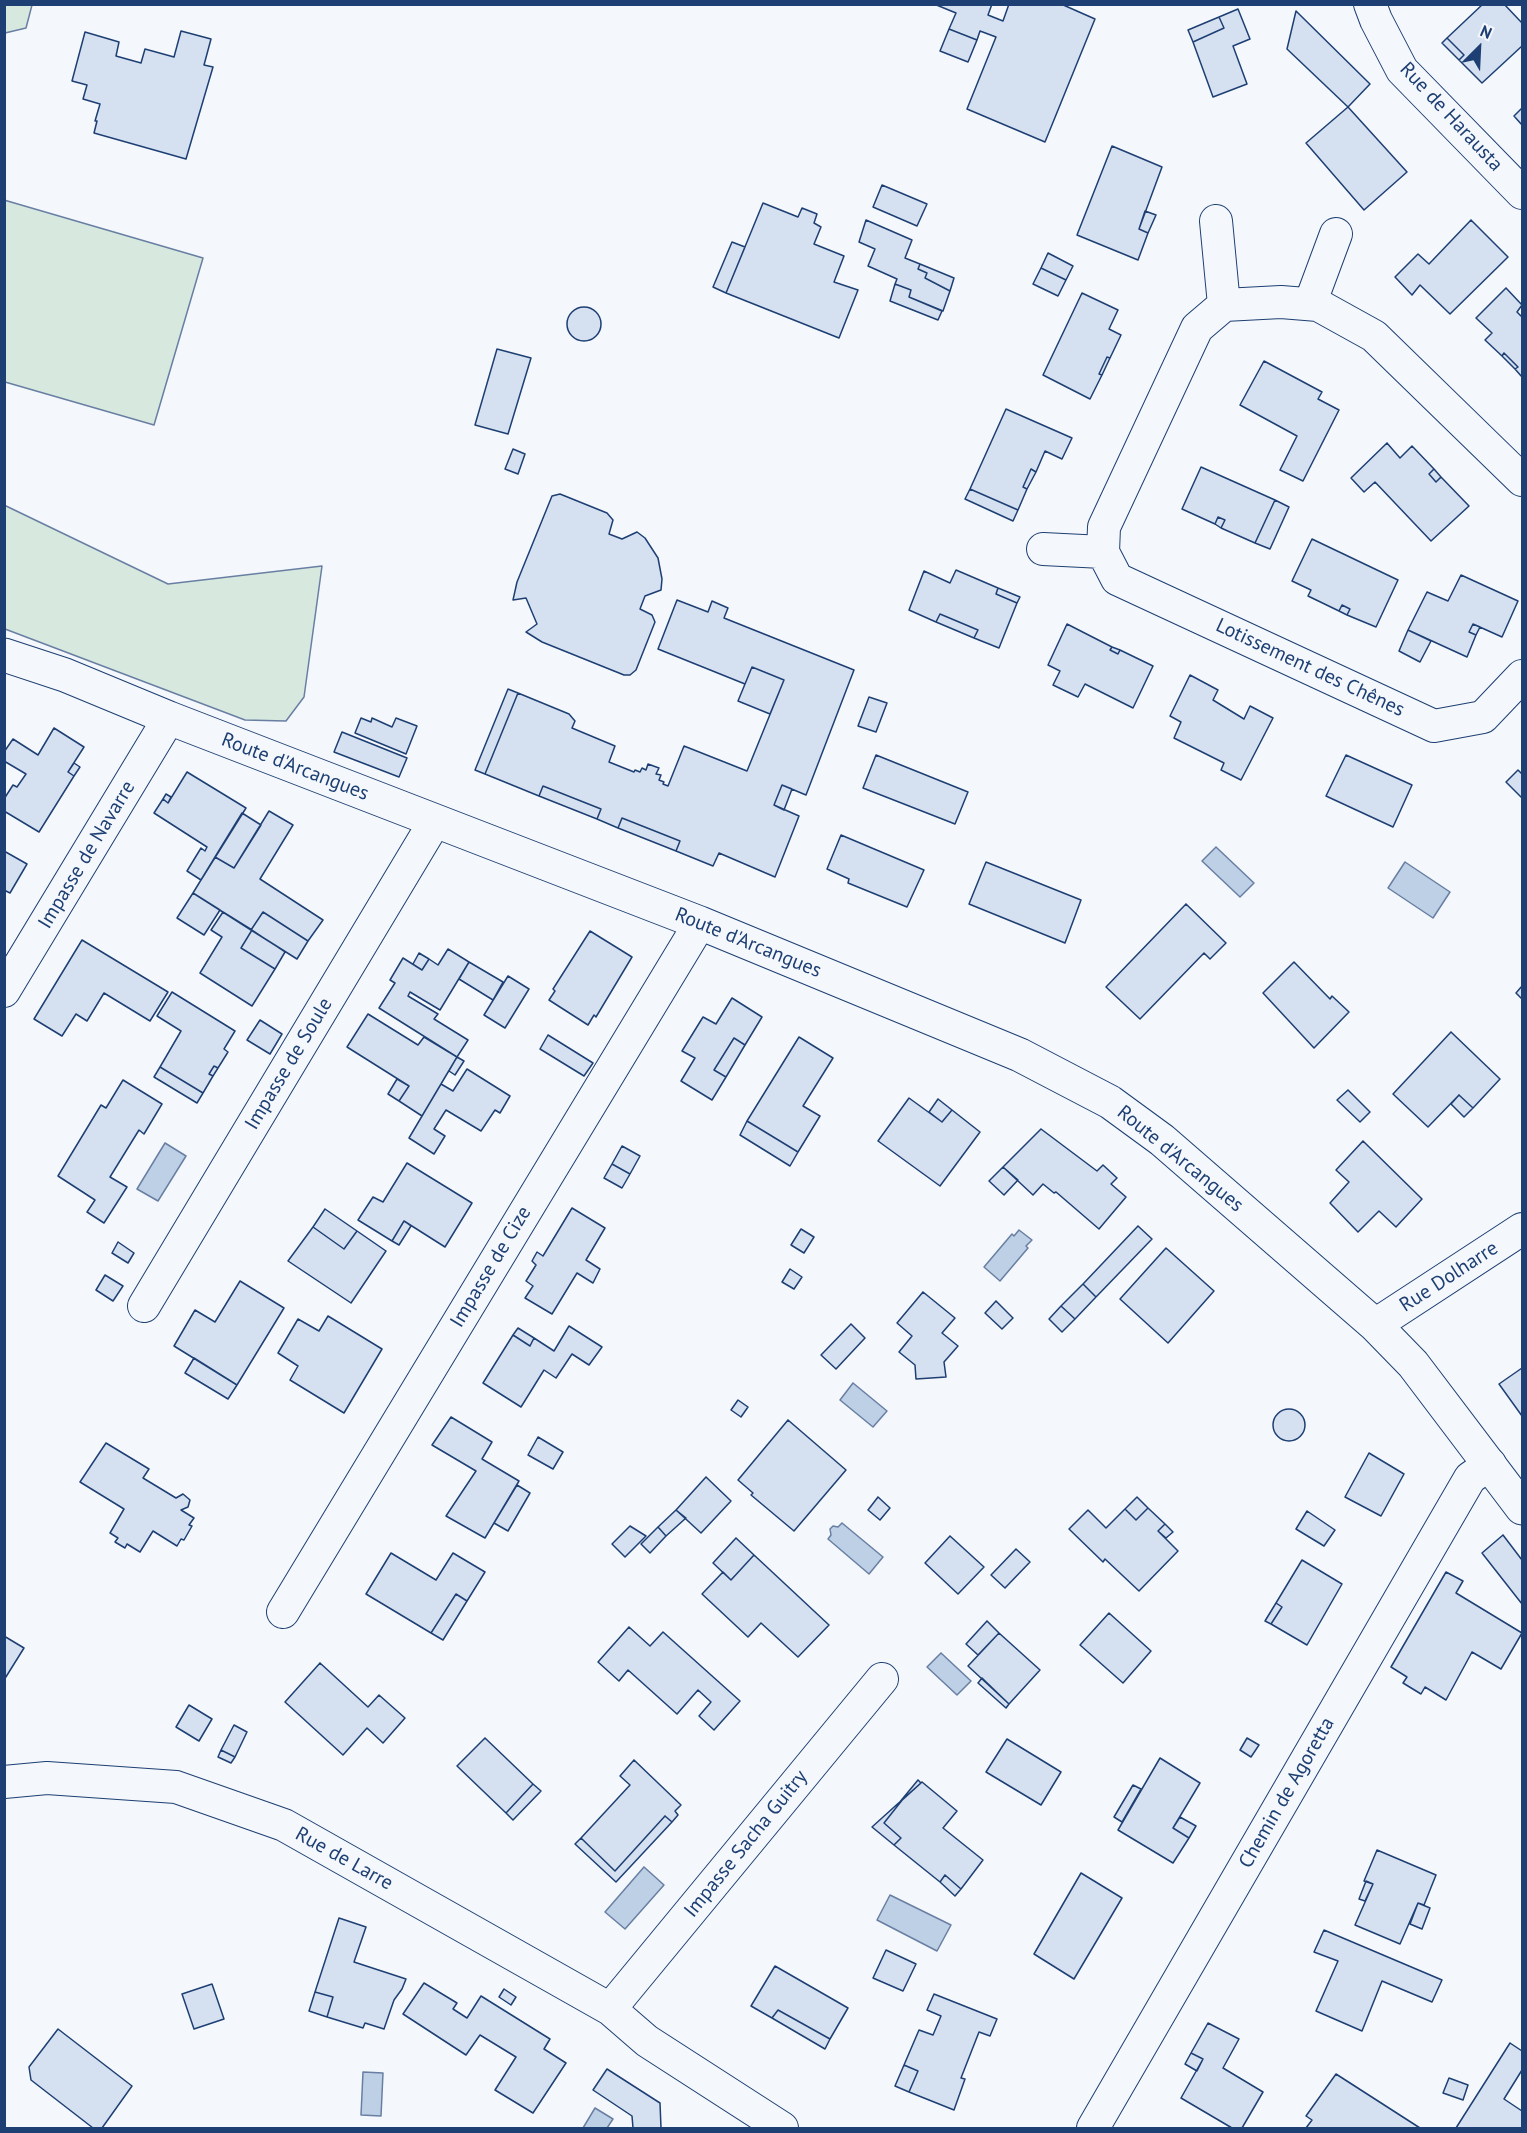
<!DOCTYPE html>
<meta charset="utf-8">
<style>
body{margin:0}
#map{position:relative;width:1527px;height:2133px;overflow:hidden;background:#f4f7fb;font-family:"PT Sans",sans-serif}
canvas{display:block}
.frame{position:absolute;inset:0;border:6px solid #1d3f73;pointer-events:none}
.north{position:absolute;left:1449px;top:18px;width:60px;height:60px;-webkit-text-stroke:4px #f4f7fb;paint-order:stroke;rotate:24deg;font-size:16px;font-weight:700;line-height:24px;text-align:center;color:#1d3f73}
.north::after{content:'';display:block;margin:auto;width:21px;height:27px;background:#1d3f73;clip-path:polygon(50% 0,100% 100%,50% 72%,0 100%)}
</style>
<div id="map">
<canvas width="1527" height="2133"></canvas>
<div class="frame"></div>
<div class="north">N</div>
</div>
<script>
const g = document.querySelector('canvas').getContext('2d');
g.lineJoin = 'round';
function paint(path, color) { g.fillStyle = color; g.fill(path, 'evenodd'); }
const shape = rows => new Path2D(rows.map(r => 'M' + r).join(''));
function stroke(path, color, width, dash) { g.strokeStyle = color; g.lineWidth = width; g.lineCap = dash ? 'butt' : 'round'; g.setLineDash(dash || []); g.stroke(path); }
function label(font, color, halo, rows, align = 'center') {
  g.font = font + ' "PT Sans",sans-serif'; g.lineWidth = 4.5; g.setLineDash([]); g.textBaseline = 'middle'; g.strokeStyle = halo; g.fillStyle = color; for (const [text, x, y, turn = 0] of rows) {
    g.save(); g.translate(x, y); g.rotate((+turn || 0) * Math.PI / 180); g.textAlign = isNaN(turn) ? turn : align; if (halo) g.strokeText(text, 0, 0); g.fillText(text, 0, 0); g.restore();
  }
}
const green = shape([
 [4,5,32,5,26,28,5,33,4,5],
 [4,200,203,258,154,425,5,382,4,200],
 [4,505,168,584,322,566,304,697,286,721,245,720,5,629,4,505]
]);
paint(green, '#d7e8df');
stroke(green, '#687fa3', 1.5);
const water = shape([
 [1216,847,1254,883,1240,897,1202,861,1216,847],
 [1405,862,1450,892,1433,918,1388,888,1405,862],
 [165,1143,186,1156,158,1201,137,1189,165,1143],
 [1019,1230,1032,1240,1026,1246,1028,1248,1000,1281,984,1267,1012,1234,1014,1236,1019,1230],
 [853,1383,887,1411,873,1427,840,1400,853,1383],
 [842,1523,883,1557,869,1574,828,1539,831,1535,830,1529,833,1526,838,1527,842,1523],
 [941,1653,971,1681,957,1695,927,1667,941,1653],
 [644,1867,664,1885,625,1929,605,1912,644,1867],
 [890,1895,951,1925,937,1951,877,1920,890,1895],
 [363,2072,383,2073,381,2116,361,2115,363,2072],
 [595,2108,613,2119,607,2128,583,2128,595,2108]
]);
paint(water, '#bed0e5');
stroke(water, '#687fa3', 1.5);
const building = shape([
 [934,4,992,4,988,15,1003,21,1009,4,1061,4,1095,19,1045,142,967,109,996,37,980,31,977,40,949,29,956,13,934,4],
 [1483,4,1504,4,1522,23,1522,46,1482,83,1459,60,1464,55,1447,38,1483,4],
 [1238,9,1250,39,1233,46,1247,84,1213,97,1193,42,1224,28,1219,17,1238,9],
 [1296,11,1370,84,1348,107,1287,49,1296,11],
 [1219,17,1224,28,1193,42,1188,30,1219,17],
 [949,29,977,40,968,62,940,51,949,29],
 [181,31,211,39,204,65,213,67,186,159,94,133,97,121,95,121,100,104,83,99,87,85,72,81,85,32,119,42,116,56,141,63,145,49,174,57,181,31],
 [1447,38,1464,55,1459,60,1442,43,1447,38],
 [1348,107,1407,172,1364,210,1306,143,1348,107],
 [1522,108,1522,125,1514,116,1522,108],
 [1112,146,1162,167,1139,229,1148,233,1138,260,1077,235,1112,146],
 [882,185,927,204,917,226,873,207,882,185],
 [763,203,798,217,802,208,817,214,814,223,821,227,814,244,844,256,834,282,858,290,839,338,726,293,763,203],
 [1145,211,1156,215,1148,233,1139,229,1145,211],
 [866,220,912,240,905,258,920,264,918,269,927,273,925,278,950,291,943,311,909,297,911,290,895,284,897,279,868,266,875,249,859,242,866,220],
 [1471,220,1508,257,1450,314,1420,285,1412,295,1395,277,1418,254,1429,264,1471,220],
 [732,242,745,247,726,293,713,287,732,242],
 [1048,253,1073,266,1066,280,1041,268,1048,253],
 [920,264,954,278,950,291,925,278,927,273,918,269,920,264],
 [1041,268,1066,280,1058,296,1033,284,1041,268],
 [895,284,911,290,909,297,942,311,938,320,890,301,895,284],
 [1506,288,1522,305,1517,312,1522,317,1522,377,1515,369,1518,367,1504,353,1502,356,1485,340,1492,333,1476,318,1506,288],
 [1082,293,1118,310,1109,329,1121,335,1110,358,1107,357,1099,374,1102,375,1090,399,1043,375,1082,293],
 '567 324a17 17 0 1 1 34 0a17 17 0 1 1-34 0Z',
 [497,349,531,358,508,434,475,425,497,349],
 [1504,353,1518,367,1515,369,1502,356,1504,353],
 [1107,357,1110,358,1102,375,1099,374,1107,357],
 [1264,361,1322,392,1318,399,1339,410,1303,481,1280,470,1297,436,1240,405,1264,361],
 [1006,409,1072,438,1062,459,1045,451,1036,472,1031,469,1023,487,1027,489,1018,510,970,489,1006,409],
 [1387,443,1400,458,1412,446,1434,469,1429,474,1436,482,1441,477,1469,506,1431,541,1375,482,1364,492,1351,478,1387,443],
 [513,449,525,454,518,474,505,469,513,449],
 [1201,467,1275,500,1255,543,1221,528,1225,520,1218,517,1215,524,1182,509,1201,467],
 [1031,469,1036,472,1027,489,1023,487,1031,469],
 [1434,469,1441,477,1436,482,1429,474,1434,469],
 [970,489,1018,510,1013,521,965,499,970,489],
 [560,494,607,513,613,520,609,534,622,539,637,532,645,538,658,558,662,579,661,590,645,596,640,609,652,615,655,622,636,670,630,675,624,675,542,642,526,632,537,624,526,598,513,600,517,582,552,496,560,494],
 [1275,500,1289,507,1270,549,1255,543,1275,500],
 [1218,517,1225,520,1221,528,1215,524,1218,517],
 [1312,539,1398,580,1376,627,1347,615,1350,609,1342,605,1339,611,1308,596,1311,590,1292,581,1312,539],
 [956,570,998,588,996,594,1017,603,999,648,974,638,978,630,940,614,936,622,909,610,924,571,950,583,956,570],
 [1461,575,1518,601,1502,637,1473,624,1469,632,1476,635,1467,657,1408,630,1427,592,1448,601,1461,575],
 [998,588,1020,597,1017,603,996,594,998,588],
 [677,600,708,612,712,601,728,608,724,618,854,670,806,795,782,785,774,805,799,816,775,877,719,853,713,866,676,851,680,841,622,818,618,828,597,819,601,809,543,786,539,796,485,774,518,693,569,714,575,721,572,728,615,746,609,762,634,772,635,770,640,772,642,768,646,770,648,764,659,768,656,774,661,775,659,780,664,782,663,784,668,786,684,746,747,771,784,680,752,667,745,684,658,649,677,600],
 [1342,605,1350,609,1347,615,1339,611,1342,605],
 [940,614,978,630,974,638,936,622,940,614],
 [1067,624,1112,647,1110,650,1118,654,1120,650,1153,666,1133,708,1085,684,1078,697,1053,685,1060,671,1048,665,1067,624],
 [1473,624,1480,627,1476,635,1469,632,1473,624],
 [1408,630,1431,641,1420,662,1399,651,1408,630],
 [1112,647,1120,650,1118,654,1110,650,1112,647],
 [752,667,784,680,770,714,738,701,752,667],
 [1190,675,1218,690,1213,700,1244,719,1250,706,1273,718,1241,780,1221,770,1224,763,1174,738,1181,722,1170,716,1190,675],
 [508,689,518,693,485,774,475,770,508,689],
 [869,697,887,703,876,732,858,726,869,697],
 [361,718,371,722,372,718,392,727,396,718,417,726,406,754,355,733,361,718],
 [54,728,84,747,68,772,74,776,39,832,4,811,4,799,13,785,17,787,26,774,4,761,4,752,13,739,38,755,54,728],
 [342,732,407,758,399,777,334,752,342,732],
 [876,755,968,792,955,824,863,788,876,755],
 [1346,755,1412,785,1393,827,1326,796,1346,755],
 [74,763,80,767,74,776,68,772,74,763],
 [1518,770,1522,774,1522,798,1506,782,1518,770],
 [187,772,246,808,201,880,187,871,201,848,205,851,207,847,154,813,163,799,168,803,187,772],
 [782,785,792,789,784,810,774,805,782,785],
 [543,786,601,809,597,819,539,796,543,786],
 [166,794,171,797,168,803,163,799,166,794],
 [269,811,293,825,260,879,323,920,308,941,263,912,251,930,193,893,215,857,234,868,269,811],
 [242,813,261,825,234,868,215,857,242,813],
 [622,818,680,841,676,851,618,828,622,818],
 [841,835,924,870,907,907,848,883,849,879,827,869,841,835],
 [4,851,27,864,10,893,4,890,4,851],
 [986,862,1081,900,1065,943,969,904,986,862],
 [193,893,220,910,204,935,177,918,193,893],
 [1186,904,1226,943,1210,959,1204,953,1140,1019,1106,987,1186,904],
 [223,912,252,930,241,948,275,969,252,1006,200,973,222,937,211,930,223,912],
 [263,912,308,941,297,959,251,930,263,912],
 [252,930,285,952,275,969,241,948,252,930],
 [590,931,632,957,596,1017,594,1015,588,1025,549,1000,555,991,553,989,590,931],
 [82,940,168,992,150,1021,104,993,87,1021,76,1014,62,1036,34,1019,82,940],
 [448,949,469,962,440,1010,410,992,408,996,438,1014,434,1019,468,1040,457,1057,379,1008,395,983,390,980,403,958,422,970,429,959,438,965,448,949],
 [419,953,429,959,422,970,413,964,419,953],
 [469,962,503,982,493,1000,459,979,469,962],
 [1294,962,1330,999,1332,996,1349,1012,1314,1048,1263,993,1294,962],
 [508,976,529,989,505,1028,484,1015,508,976],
 [1522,986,1522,999,1516,993,1522,986],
 [172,992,235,1031,224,1049,228,1052,218,1068,214,1066,209,1074,213,1076,203,1093,160,1067,181,1031,157,1016,172,992],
 [732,998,762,1017,745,1045,734,1038,714,1070,726,1077,712,1100,681,1081,695,1058,682,1051,703,1017,716,1024,732,998],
 [368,1014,418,1045,424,1037,457,1057,422,1116,399,1101,409,1086,347,1047,368,1014],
 [260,1020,282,1034,270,1054,247,1040,260,1020],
 [1451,1032,1500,1079,1473,1108,1459,1095,1428,1127,1393,1094,1451,1032],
 [548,1035,593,1063,584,1076,540,1049,548,1035],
 [799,1037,833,1058,803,1106,820,1116,798,1152,747,1121,799,1037],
 [734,1038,745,1045,726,1077,714,1070,734,1038],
 [457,1057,464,1061,455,1075,449,1071,457,1057],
 [214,1066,218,1068,213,1076,209,1074,214,1066],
 [160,1067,203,1093,197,1103,154,1077,160,1067],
 [467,1069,510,1096,500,1113,495,1110,481,1131,446,1110,434,1129,445,1136,434,1154,409,1138,441,1084,453,1091,467,1069],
 [397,1079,409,1086,399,1101,388,1094,397,1079],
 [123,1080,162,1104,144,1134,139,1130,110,1177,127,1187,104,1223,87,1212,95,1200,58,1176,101,1105,106,1108,123,1080],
 [1348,1090,1370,1112,1360,1122,1337,1100,1348,1090],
 [1459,1095,1473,1108,1464,1117,1451,1104,1459,1095],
 [909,1098,942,1122,952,1110,980,1132,940,1186,878,1141,909,1098],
 [938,1099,952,1110,942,1122,929,1112,938,1099],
 [747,1121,798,1152,790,1166,740,1135,747,1121],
 [1041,1129,1097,1171,1103,1165,1117,1178,1111,1184,1126,1197,1099,1229,1056,1192,1054,1193,1043,1184,1033,1195,1003,1167,1041,1129],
 [1363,1141,1422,1199,1396,1227,1379,1211,1358,1232,1330,1203,1349,1182,1336,1170,1363,1141],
 [622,1146,640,1156,630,1174,612,1164,622,1146],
 [407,1163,472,1203,445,1247,404,1221,392,1241,358,1220,373,1197,383,1202,407,1163],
 [612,1164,630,1174,622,1188,604,1178,612,1164],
 [1003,1167,1018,1180,1004,1195,989,1181,1003,1167],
 [572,1208,605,1228,586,1260,600,1269,593,1283,577,1273,552,1314,525,1298,533,1286,526,1281,536,1265,532,1261,537,1252,543,1256,572,1208],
 [325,1209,357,1231,344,1249,313,1227,325,1209],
 [404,1221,411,1226,399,1245,392,1241,404,1221],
 [1138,1226,1152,1239,1096,1297,1083,1284,1138,1226],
 [313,1227,344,1249,357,1231,386,1251,351,1303,288,1261,313,1227],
 [801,1229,814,1237,804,1253,791,1245,801,1229],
 [118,1242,134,1253,128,1263,112,1253,118,1242],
 [1166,1248,1214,1291,1168,1343,1120,1299,1166,1248],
 [790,1269,802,1277,794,1289,782,1282,790,1269],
 [105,1275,123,1286,113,1301,96,1290,105,1275],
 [240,1281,284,1308,237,1385,174,1346,195,1310,215,1322,240,1281],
 [1083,1284,1096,1297,1075,1319,1061,1306,1083,1284],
 [923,1292,955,1318,942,1333,958,1346,944,1362,946,1377,916,1379,915,1365,899,1352,912,1336,897,1323,923,1292],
 [996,1301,1013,1318,1002,1329,985,1313,996,1301],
 [1061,1306,1075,1319,1062,1332,1049,1319,1061,1306],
 [328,1316,382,1349,344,1413,290,1380,298,1366,278,1353,298,1319,319,1331,328,1316],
 [851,1324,865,1338,836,1369,821,1355,851,1324],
 [569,1326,602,1347,589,1365,572,1354,556,1378,544,1370,521,1407,483,1383,513,1335,530,1346,534,1338,554,1351,569,1326],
 [518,1328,534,1338,530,1346,513,1335,518,1328],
 [194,1358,237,1385,228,1399,185,1373,194,1358],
 [1522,1368,1522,1416,1499,1384,1522,1368],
 [738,1400,748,1407,741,1417,731,1410,738,1400],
 '1273 1425a16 16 0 1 1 32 0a16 16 0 1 1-32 0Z',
 [451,1417,492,1442,482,1459,519,1481,485,1538,446,1516,476,1471,432,1445,451,1417],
 [788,1420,846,1470,794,1531,751,1495,753,1493,738,1480,788,1420],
 [538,1437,563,1452,553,1469,528,1455,538,1437],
 [106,1443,149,1469,143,1478,176,1498,183,1494,190,1500,188,1507,181,1510,194,1518,189,1525,192,1526,184,1540,181,1539,177,1546,153,1531,140,1552,127,1544,125,1548,115,1542,118,1538,110,1533,124,1509,80,1482,106,1443],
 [1369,1453,1404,1474,1381,1516,1345,1497,1369,1453],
 [706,1477,731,1501,701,1533,676,1510,706,1477],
 [517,1485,530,1493,508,1531,494,1523,517,1485],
 [878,1497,890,1508,880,1520,868,1510,878,1497],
 [1137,1497,1148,1508,1136,1520,1125,1509,1137,1497],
 [1148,1508,1165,1524,1158,1531,1178,1551,1139,1591,1105,1559,1103,1562,1069,1529,1088,1510,1106,1528,1125,1509,1136,1520,1148,1508],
 [676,1510,686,1518,666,1536,658,1527,676,1510],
 [1307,1511,1335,1530,1324,1546,1296,1529,1307,1511],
 [1165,1524,1173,1532,1166,1538,1158,1531,1165,1524],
 [630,1526,646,1536,625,1557,612,1544,630,1526],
 [658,1527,666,1536,650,1553,641,1544,658,1527],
 [1503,1535,1522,1560,1522,1604,1482,1553,1503,1535],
 [950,1536,984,1567,958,1594,925,1563,950,1536],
 [736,1538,754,1555,731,1580,713,1563,736,1538],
 [1016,1549,1030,1562,1005,1588,991,1575,1016,1549],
 [391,1553,436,1580,453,1553,485,1572,467,1601,456,1594,431,1633,366,1594,391,1553],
 [754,1555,829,1625,798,1657,761,1623,748,1637,702,1594,723,1572,731,1580,754,1555],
 [1302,1560,1342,1584,1307,1645,1271,1624,1282,1607,1276,1603,1302,1560],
 [1446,1572,1463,1581,1456,1593,1522,1633,1501,1669,1472,1652,1446,1700,1425,1687,1421,1694,1403,1683,1407,1677,1391,1667,1446,1572],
 [456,1594,467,1601,443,1640,431,1633,456,1594],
 [1276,1603,1282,1607,1271,1624,1265,1621,1276,1603],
 [1109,1613,1151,1651,1123,1683,1080,1645,1109,1613],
 [987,1621,999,1633,978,1655,966,1644,987,1621],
 [629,1627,650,1646,663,1632,740,1701,714,1730,699,1716,711,1702,698,1690,677,1714,628,1670,619,1681,598,1662,629,1627],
 [999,1633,1040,1670,1009,1704,968,1666,999,1633],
 [4,1636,24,1648,4,1680,4,1636],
 [320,1663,368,1707,379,1695,405,1718,383,1743,367,1728,343,1755,285,1702,320,1663],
 [982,1678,1009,1704,1006,1708,978,1683,982,1678],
 [189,1705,212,1719,199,1741,176,1727,189,1705],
 [234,1725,247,1732,235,1757,221,1750,234,1725],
 [485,1738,533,1784,506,1813,457,1766,485,1738],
 [1247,1738,1259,1745,1251,1757,1240,1750,1247,1738],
 [1007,1739,1061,1772,1041,1805,986,1772,1007,1739],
 [221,1750,235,1757,231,1763,218,1757,221,1750],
 [1160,1758,1200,1783,1173,1828,1189,1838,1173,1863,1118,1830,1160,1758],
 [634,1760,681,1805,675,1811,678,1815,672,1822,665,1816,615,1871,581,1838,630,1785,620,1776,634,1760],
 [918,1780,921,1783,899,1803,918,1780],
 [922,1782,957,1811,943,1828,983,1860,961,1889,945,1875,940,1882,894,1845,901,1838,884,1823,903,1799,922,1782],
 [533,1784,541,1791,513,1820,506,1813,533,1784],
 [1133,1785,1141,1789,1122,1822,1114,1817,1133,1785],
 [903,1799,884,1823,901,1838,894,1845,872,1827,903,1799],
 [665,1816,672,1822,616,1882,575,1844,581,1838,615,1871,665,1816],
 [1180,1817,1196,1826,1189,1838,1173,1828,1180,1817],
 [1377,1850,1436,1875,1424,1905,1418,1903,1400,1944,1355,1925,1373,1884,1364,1881,1377,1850],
 [1081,1873,1122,1898,1074,1979,1034,1954,1081,1873],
 [945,1875,961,1889,955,1896,940,1882,945,1875],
 [1366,1881,1373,1884,1365,1901,1359,1899,1366,1881],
 [1418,1903,1430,1908,1422,1929,1410,1924,1418,1903],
 [339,1918,366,1927,354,1962,406,1979,402,1989,394,2000,384,2029,365,2023,363,2028,327,2017,333,1997,315,1992,339,1918],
 [1324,1930,1442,1980,1432,2002,1382,1981,1362,2031,1316,2011,1338,1961,1314,1952,1324,1930],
 [886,1950,916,1964,903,1991,873,1978,886,1950],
 [775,1966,848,2008,830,2039,778,2010,772,2018,751,2006,775,1966],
 [424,1983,457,2003,453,2009,467,2018,481,1996,550,2039,544,2049,566,2063,533,2113,495,2090,516,2057,480,2035,466,2055,403,2014,424,1983],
 [212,1984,224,2019,194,2029,182,1994,212,1984],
 [504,1989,516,1997,511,2005,499,1997,504,1989],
 [315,1992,333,1997,327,2017,309,2011,315,1992],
 [934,1994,997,2019,990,2036,979,2032,961,2078,965,2079,954,2110,909,2092,918,2071,904,2065,919,2030,933,2035,941,2016,927,2010,934,1994],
 [778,2010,830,2039,825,2049,772,2018,778,2010],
 [1208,2023,1239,2039,1223,2068,1263,2092,1242,2128,1232,2128,1181,2098,1203,2059,1191,2053,1208,2023],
 [58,2029,132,2086,102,2128,93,2128,31,2080,29,2067,58,2029],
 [1510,2043,1522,2051,1522,2070,1504,2099,1522,2111,1522,2128,1456,2128,1510,2043],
 [1191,2053,1203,2059,1197,2071,1185,2064,1191,2053],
 [904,2065,918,2071,909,2092,895,2086,904,2065],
 [607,2069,660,2103,661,2128,633,2128,632,2116,593,2090,607,2069],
 [1336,2074,1420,2128,1306,2128,1312,2120,1306,2116,1336,2074],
 [1449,2078,1468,2085,1463,2100,1443,2093,1449,2078]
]);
paint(building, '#d5e0f0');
stroke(building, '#1d3f73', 1.5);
const street = shape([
 [1370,4,1376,20,1402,70,1522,193],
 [1216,221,1224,305],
 [1310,304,1336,234],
 [1522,480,1374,336,1318,305,1281,302,1224,305,1197,328,1104,527,1103,552,1117,579,1434,726,1483,717,1522,676],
 [1043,549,1103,552],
 [4,991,169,718],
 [144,1306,435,821],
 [1375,1325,1522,1229],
 [283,1612,700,923],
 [4,1782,47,1778,176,1787,284,1825,610,2009,647,2041,782,2128],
 [610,2009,882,1679],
 [1093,2128,1470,1478,1490,1464]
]);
const secondary = shape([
 [4,655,65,675,169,718,700,923,1020,1055,1110,1102,1162,1140,1375,1325,1413,1364,1522,1508]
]);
stroke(street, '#1d3f73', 34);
stroke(secondary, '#1d3f73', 35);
stroke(street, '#f4f7fb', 32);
stroke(secondary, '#f4f7fb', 33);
label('20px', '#1d3f73', '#f4f7fb', [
 ["Rue de Harausta",1451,117,47],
 ["Lotissement des Chênes",1310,668,25],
 ["Route d'Arcangues",295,767,21],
 ["Impasse de Navarre",87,855,-59],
 ["Route d'Arcangues",748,943,22],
 ["Impasse de Soule",289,1064,-59],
 ["Route d'Arcangues",1180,1159,39],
 ["Impasse de Cize",491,1267,-59],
 ["Rue Dolharre",1449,1277,-33],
 ["Chemin de Agoretta",1287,1793,-60],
 ["Impasse Sacha Guitry",746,1844,-51],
 ["Rue de Larre",344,1859,29]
]);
</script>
